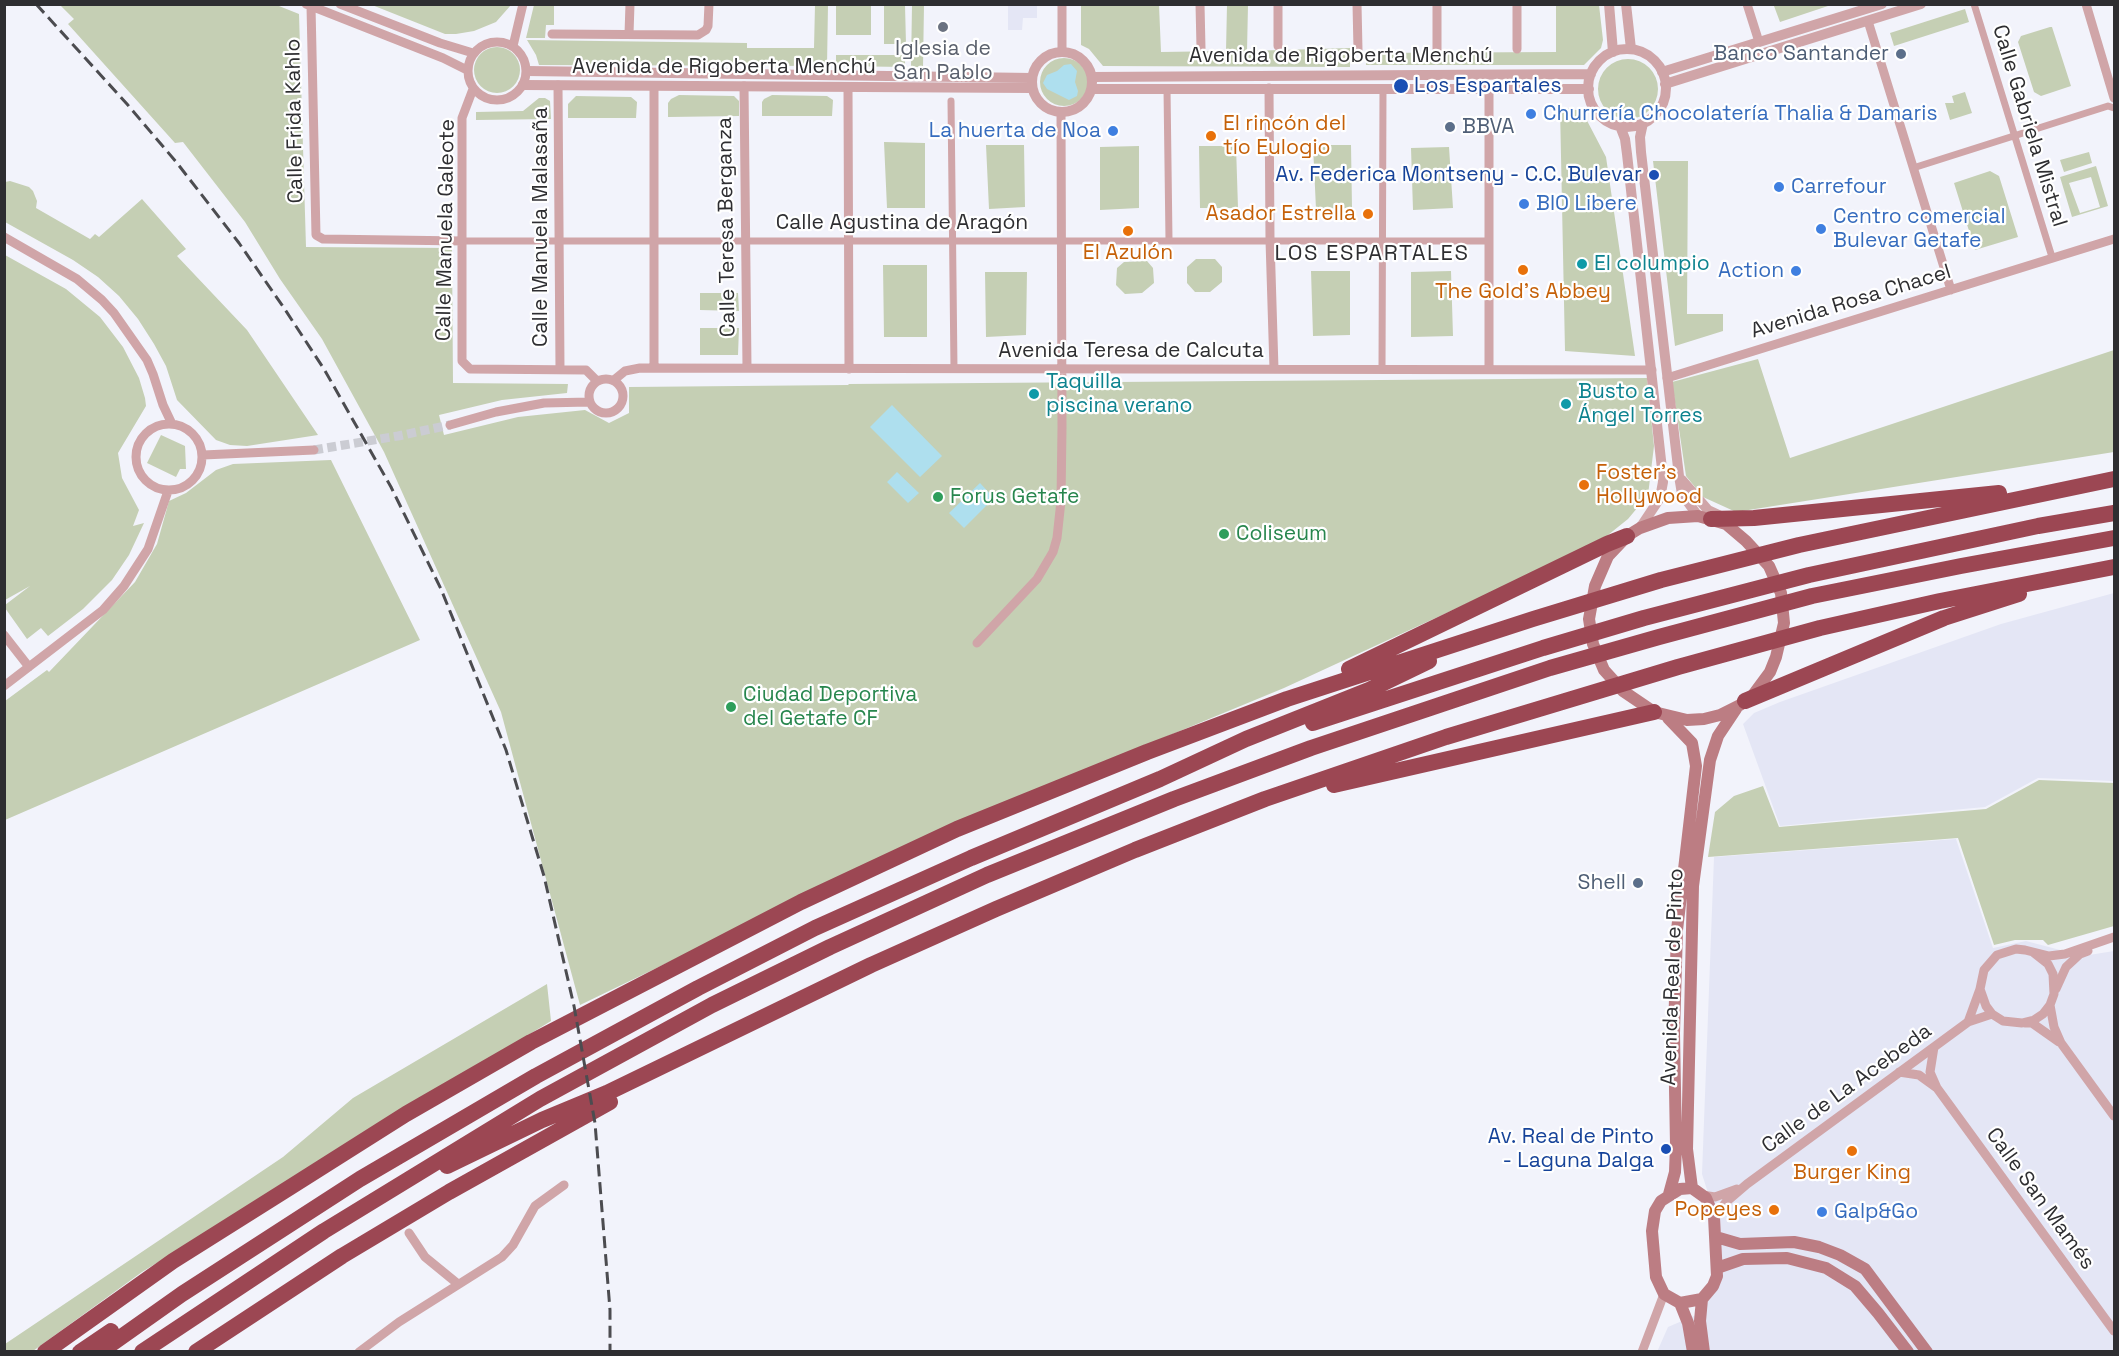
<!DOCTYPE html>
<meta charset="utf-8">
<style>
body{margin:0}
#map{position:relative;width:2119px;height:1356px;overflow:hidden;background:#f2f3fb;font-family:"Space Grotesk",sans-serif}
canvas{display:block}
.frame{position:absolute;inset:0;border:6px solid #2e2e31;pointer-events:none}
</style>
<div id="map">
<canvas width="2119" height="1356"></canvas>
<div class="frame"></div>
</div>
<script>
const g = document.querySelector('canvas').getContext('2d');
g.lineJoin = 'round';
function paint(path, color) { g.fillStyle = color; g.fill(path, 'evenodd'); }
const shape = rows => new Path2D(rows.map(r => 'M' + r).join(''));
function stroke(path, color, width, dash) { g.strokeStyle = color; g.lineWidth = width; g.lineCap = dash ? 'butt' : 'round'; g.setLineDash(dash || []); g.stroke(path); }
function label(font, color, halo, rows, align = 'center') {
  g.font = font + ' "Space Grotesk",sans-serif'; g.lineWidth = 4.5; g.setLineDash([]); g.textBaseline = 'middle'; g.strokeStyle = halo; g.fillStyle = color; for (const [text, x, y, turn = 0] of rows) {
    g.save(); g.translate(x, y); g.rotate((+turn || 0) * Math.PI / 180); g.textAlign = isNaN(turn) ? turn : align; if (halo) g.strokeText(text, 0, 0); g.fillText(text, 0, 0); g.restore();
  }
}
paint(shape([
 [1008,5,1037,5,1037,18,1023,18,1022,30,1008,30],
 [2114,593,2114,781,2038,778,1985,807,1780,826,1743,724,1754,713,1780,702,2001,624],
 [1956,839,1993,948,2026,941,2083,956,2114,951,2114,1351,1657,1352,1668,1327,1703,1312,1719,1277,1720,1231,1702,1174,1714,857]
]), '#e4e6f5');
paint(shape([
 [274,4,299,14,306,247,452,248,453,383,568,384,567,393,502,400,439,415,444,435,518,417,585,410,609,423,629,413,629,387,848,385,849,384,1647,378,1654,446,1648,495,1628,519,1603,539,1546,567,1284,688,955,824,580,1005,501,712,384,452,367,421,322,339,280,279,245,222,183,142,175,143,68,24,74,19,60,5],
 [494,4,500,6,501,5,511,5,496,22,474,31,456,34,445,34,372,5],
 [1778,4,1831,4,1831,5,1780,22,1774,6],
 [534,5,554,5,554,25,546,25,545,38,526,38],
 [815,5,828,5,827,66,539,65,536,55,527,40,747,43,747,48,814,48],
 [836,5,871,5,871,35,836,35],
 [882,5,905,5,906,44,884,44,884,6],
 [912,5,924,5,923,67,911,67],
 [1081,5,1159,5,1161,52,1226,51,1227,5,1248,5,1247,51,1350,48,1350,67,1103,66,1089,49,1081,45],
 [1556,5,1599,5,1603,40,1601,48,1584,65,1366,65,1366,53,1556,52],
 [1965,9,1969,22,1894,46,1890,33],
 [2050,27,2052,27,2071,86,2041,96,2034,92,2018,42,2021,36],
 '474 70a23 23 0 1 1 46 0a23 23 0 1 1-46 0Z',
 [836,55,905,55,905,67,836,66],
 '1040 82a24 24 0 1 1 48 0a24 24 0 1 1-48 0Z',
 '1598 89a30 30 0 1 1 60 0a30 30 0 1 1-60 0Z',
 [1965,92,1972,113,1950,120,1945,103,1954,103,1952,96],
 [679,95,734,96,739,101,739,116,668,117,668,103,671,99],
 [772,95,827,96,833,100,832,116,762,116,762,102,764,99],
 [576,96,631,97,637,102,636,118,568,118,568,104],
 [539,98,545,98,550,101,551,119,476,120,476,112,523,111],
 [1560,107,1582,111,1606,157,1635,356,1565,351],
 [884,142,925,143,925,208,887,208],
 [986,145,1024,145,1025,207,989,209],
 [1313,145,1351,145,1352,208,1316,209],
 [1139,146,1139,208,1100,210,1100,147],
 [1199,146,1236,146,1238,208,1200,208],
 [1449,147,1453,208,1413,210,1411,148],
 [2089,152,2092,163,2064,172,2060,160],
 [1653,161,1688,161,1687,314,1723,314,1723,331,1675,346],
 [2096,166,2108,206,2072,217,2060,177],
 [2091,177,2100,207,2080,213,2069,183],
 [1990,171,1999,176,2018,237,1975,250,1954,183],
 [10,181,29,187,33,191,37,201,36,208,90,239,95,234,99,237,142,199,186,249,177,256,247,330,318,435,247,446,230,445,216,440,177,400,166,366,154,344,138,319,119,296,98,277,73,260,5,222,5,182],
 [5,255,66,289,100,317,123,347,139,378,145,398,146,406,118,453,122,478,139,510,133,526,144,523,129,555,112,580,83,609,48,636,41,628,27,639,5,608,5,605,30,586,5,600],
 [1196,259,1215,259,1222,267,1222,282,1210,292,1195,292,1187,283,1187,267],
 [1147,261,1153,268,1154,283,1142,293,1125,294,1116,285,1117,268,1124,262],
 [883,265,927,265,927,337,884,337],
 [1311,271,1350,271,1350,335,1313,336],
 [1451,271,1453,336,1411,337,1411,272],
 [985,272,1027,272,1026,335,986,337],
 [700,293,738,293,739,311,700,310],
 [700,328,739,328,738,355,700,355],
 [2114,350,2114,452,1736,512,1703,497,1686,476,1672,382,1758,359,1790,458],
 [161,435,185,446,186,469,180,469,176,477,147,463],
 [331,460,420,640,5,820,5,701,47,670,49,672,135,582,157,544,169,501,186,493,216,470,233,464],
 [2039,780,2114,783,2114,926,2048,945,2043,940,2015,940,1994,945,1958,838,1708,857,1715,812,1734,796,1763,786,1779,827,1986,809],
 [547,984,551,1021,142,1272,33,1351,5,1352,5,1344,283,1157,353,1098]
]), '#c5cfb4');
paint(shape([
 [1071,64,1077,71,1075,82,1078,91,1077,96,1069,100,1047,89,1043,83,1047,75,1057,71,1064,65],
 [892,405,942,456,920,477,870,427],
 [897,472,919,493,908,503,887,482],
 [980,483,994,498,964,528,949,513]
]), '#aedfee');
stroke(shape([
 [314,450,398,436,450,425]
]), '#cbccd3', 9, [9, 4.5]);
stroke(shape([
 [1974,4,2052,257],
 [1167,89,1169,240],
 [951,101,954,369],
 [1913,168,2108,106,2114,108],
 [463,241,1489,241],
 [1382,369,1383,89]
]), '#d0a5a8', 7);
stroke(shape([
 [306,4,443,58,467,70],
 [340,4,440,43,473,53],
 [1200,4,1201,48],
 [1357,4,1358,50],
 [1747,4,1759,42],
 [2086,4,2114,98],
 [311,6,316,235,323,239,463,241],
 [1868,21,1951,290],
 [552,34,698,35,706,30,708,26,709,4],
 [629,34,630,4],
 '468 71a29 29 0 1 1 58 0a29 29 0 1 1-58 0Z',
 [513,46,523,4],
 [1278,46,1278,4],
 [1517,49,1517,4],
 [1437,50,1437,4],
 [1062,52,1062,4],
 [558,85,560,369],
 [744,86,747,368],
 [848,87,849,369],
 [1269,88,1270,240,1274,369],
 [473,89,462,118,462,361,470,369,586,370,597,381],
 [4,237,77,279,102,300,114,313,147,360,153,374,163,405,172,424],
 [654,368,654,86],
 [1489,369,1489,89],
 [1667,378,2114,239],
 '589 396a17 17 0 1 1 34 0a17 17 0 1 1-34 0Z',
 [614,380,625,371,640,368,1652,370],
 '136 457a33 33 0 1 1 66 0a33 33 0 1 1-66 0Z',
 [450,425,496,412,544,403,589,402],
 [203,455,314,450],
 [4,635,29,667],
 [977,643,1037,579,1053,552,1057,538,1061,501,1062,427,1061,112],
 [4,686,103,610,124,586,148,549,168,491],
 [2034,953,2048,964,2053,974,2054,994,2050,1005,2043,1014,2034,1020,2022,1023,2003,1021,1992,1014,1986,1006,1980,989,1984,970,1997,955,2016,949,2025,950,2049,956,2065,954,2114,937],
 [2056,989,2066,967,2080,954,2088,951],
 [2050,1005,2054,1027,2061,1043,2114,1116],
 [1968,1022,1980,989],
 [2025,1023,2032,1023,2059,1042],
 [1934,1047,1930,1072,1937,1088,2114,1331],
 [1899,1072,1919,1075,1937,1088],
 [1702,1195,1715,1197,1737,1189],
 [1714,1217,1726,1202,1747,1184,1934,1047,1968,1022,1992,1014],
 [409,1233,425,1257,458,1284],
 [359,1352,399,1322,502,1257,513,1245,535,1206,564,1185],
 [1642,1352,1664,1294]
]), '#d0a5a8', 9);
stroke(shape([
 [1609,4,1613,52],
 [1626,4,1631,49],
 '1588 88a39 39 0 1 1 78 0a39 39 0 1 1-78 0Z',
 '1032 82a30 30 0 1 1 60 0a30 30 0 1 1-60 0Z',
 [527,71,1032,78],
 [1662,72,1882,4],
 [1092,77,1591,74],
 [1665,84,1921,4],
 [523,85,1032,88],
 [1092,89,1589,89],
 [1643,123,1640,137,1641,152,1679,476,1682,494,1698,516],
 [1620,126,1625,139,1627,154,1662,469,1663,482,1660,498,1640,528],
 [1682,480,1708,510,1723,517]
]), '#d0a5a8', 10);
stroke(shape([
 [1698,516,1726,524,1746,541,1769,566,1781,593,1784,623,1776,657,1770,672,1753,695,1740,705,1720,715,1704,719,1687,720,1654,712,1623,691,1604,670,1593,644,1589,619,1595,586,1608,556,1627,536,1640,528,1668,518,1698,516],
 [1668,718,1692,743,1696,766,1677,930,1674,1033,1676,1145,1675,1172,1669,1194],
 [1692,1188,1687,1149,1693,886,1710,760,1718,736,1736,709],
 [1692,1188,1706,1198,1714,1217,1717,1276,1713,1286,1702,1299,1680,1303,1664,1294,1656,1277,1652,1231,1655,1211,1661,1201,1680,1189,1692,1188],
 [1716,1237,1740,1244,1794,1242,1819,1247,1840,1255,1865,1269,1927,1352],
 [1717,1268,1743,1259,1787,1258,1826,1268,1855,1286,1878,1313,1908,1352],
 [1702,1299,1700,1321,1704,1352],
 [1680,1303,1688,1323,1693,1352]
]), '#bc7d83', 12);
stroke(shape([
 [1711,519,1754,518,1999,493],
 [1349,669,1607,544,1627,536],
 [1745,701,1944,618,2019,594],
 [1313,723,1543,648,1644,618,1809,575,2038,526,2114,513],
 [1334,785,1654,712],
 [447,1166,542,1120,607,1093,871,965,996,909,1135,850,1265,799,1446,737,1678,667,1820,628,1940,601,2114,567],
 [45,1352,173,1261,289,1188,406,1114,531,1042,801,902,957,829,1147,752,1287,699,1533,619,1661,580,1799,545,2114,479],
 [80,1352,111,1331],
 [100,1352,182,1294,360,1179,536,1076,698,988,815,928,971,858,1160,779,1246,739,1369,690,1429,661],
 [142,1352,324,1231,540,1099,712,1005,830,947,987,875,1174,799,1311,748,1550,668,1659,637,1812,596,1961,566,2114,538],
 [196,1352,342,1256,449,1192,610,1102]
]), '#9c4753', 16);
stroke(shape([
 [36,4,127,104,177,163,239,243,284,308,324,369,391,487,441,589,506,750,544,876,574,1006,595,1123,610,1310,610,1352]
]), '#4c4c50', 3, [12, 6]);
for (const [x, y, r, color] of [
 [943,27,6,"#6b7280"],
 [1901,54,6,"#5c6f8a"],
 [1401,86,8,"#1a4fb4"],
 [1531,114,6,"#3f7fe0"],
 [1450,127,6,"#5c6f8a"],
 [1113,131,6,"#3f7fe0"],
 [1211,136,6,"#e8710a"],
 [1654,175,6,"#1a4fb4"],
 [1779,187,6,"#3f7fe0"],
 [1524,204,6,"#3f7fe0"],
 [1368,214,6,"#e8710a"],
 [1821,229,6,"#3f7fe0"],
 [1128,231,6,"#e8710a"],
 [1582,264,6,"#0f9aa8"],
 [1523,270,6,"#e8710a"],
 [1796,271,6,"#3f7fe0"],
 [1034,394,6,"#0f9aa8"],
 [1566,404,6,"#0f9aa8"],
 [1584,485,6,"#e8710a"],
 [938,497,6,"#2e9e5b"],
 [1224,534,6,"#2e9e5b"],
 [731,707,6,"#2e9e5b"],
 [1638,883,6,"#5c6f8a"],
 [1666,1149,6,"#1a4fb4"],
 [1852,1151,6,"#e8710a"],
 [1774,1210,6,"#e8710a"],
 [1822,1212,6,"#3f7fe0"]
]) { const dot = new Path2D(); dot.arc(x, y, r, 0, 2 * Math.PI); g.fillStyle = color; g.fill(dot); stroke(dot, '#fff', 2); }
label('21px', '#5b616d', '#fff', [
 ["Iglesia de",943,49],
 ["San Pablo",943,73]
]);
label('21px', '#4e5e75', '#fff', [
 ["Banco Santander",1889,54],
 ["BBVA",1462,127,"left"],
 ["Shell",1626,883]
], 'right');
label('21px', '#2e2e31', '#fff', [
 ["Avenida de Rigoberta Menchú",1341,56],
 ["Avenida de Rigoberta Menchú",724,67],
 ["Calle Frida Kahlo",295,121,-91],
 ["Calle Gabriela Mistral",2029,126,73],
 ["Calle Agustina de Aragón",902,223],
 ["Calle Manuela Malasaña",541,227,-90],
 ["Calle Teresa Berganza",727,227,-91],
 ["Calle Manuela Galeote",446,230,-89],
 ["Avenida Rosa Chacel",1851,302,-17],
 ["Avenida Teresa de Calcuta",1131,351],
 ["Avenida Real de Pinto",1673,977,-88],
 ["Calle de La Acebeda",1847,1089,-36],
 ["Calle San Mamés",2040,1199,54]
]);
label('21px', '#164399', '#fff', [
 ["Los Espartales",1414,86,"left"],
 ["Av. Federica Montseny - C.C. Bulevar",1642,175],
 ["Av. Real de Pinto",1654,1137],
 ["- Laguna Dalga",1654,1161]
], 'right');
label('21px', '#366cbe', '#fff', [
 ["Churrería Chocolatería Thalia & Damaris",1543,114],
 ["La huerta de Noa",1101,131,"right"],
 ["Carrefour",1791,187],
 ["BIO Libere",1536,204],
 ["Centro comercial",1833,217],
 ["Bulevar Getafe",1833,241],
 ["Action",1784,271,"right"],
 ["Galp&Go",1834,1212]
], 'left');
label('21px', '#c56008', '#fff', [
 ["El rincón del",1223,124,"left"],
 ["tío Eulogio",1223,148,"left"],
 ["Asador Estrella",1356,214,"right"],
 ["El Azulón",1128,253],
 ["The Gold's Abbey",1523,292],
 ["Foster's",1596,473,"left"],
 ["Hollywood",1596,497,"left"],
 ["Burger King",1852,1173],
 ["Popeyes",1762,1210,"right"]
]);
label('21px', '#0d838f', '#fff', [
 ["El columpio",1594,264],
 ["Taquilla",1046,382],
 ["piscina verano",1046,406],
 ["Busto a",1578,392],
 ["Ángel Torres",1578,416]
], 'left');
label('21px', '#27864d', '#fff', [
 ["Forus Getafe",950,497],
 ["Coliseum",1236,534],
 ["Ciudad Deportiva",743,695],
 ["del Getafe CF",743,719]
], 'left');
g.letterSpacing = '1.5px';
label('22px', '#2e2e31', '#fff', [
 ["LOS ESPARTALES",1372,254]
]);
g.letterSpacing = '0px';
</script>
